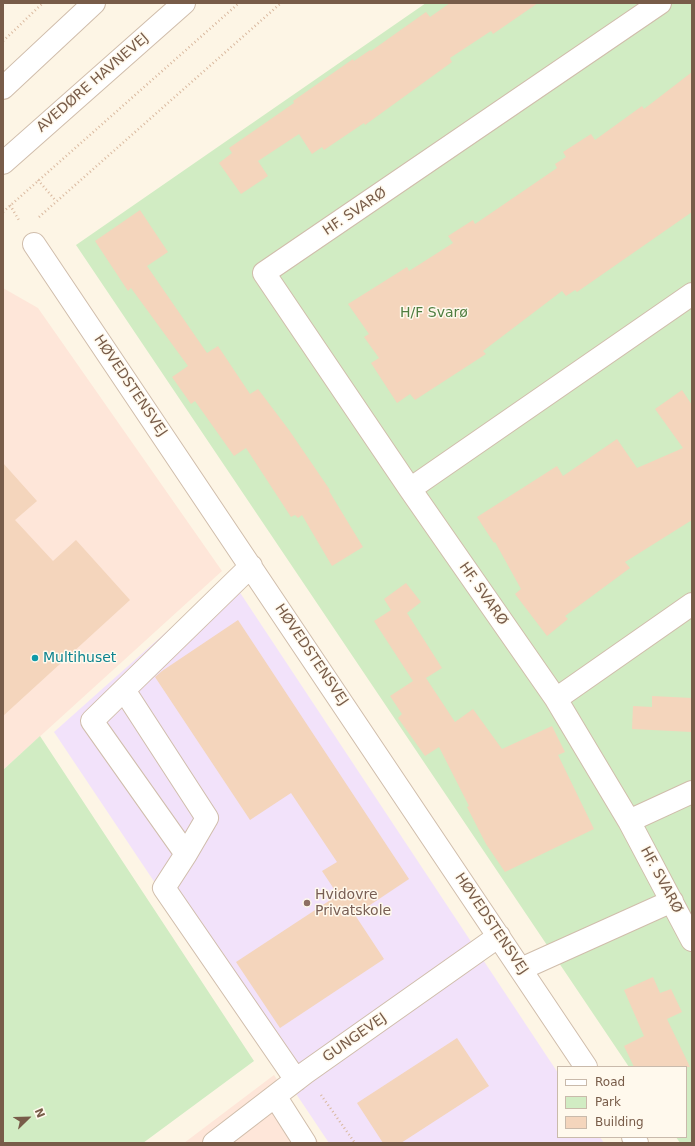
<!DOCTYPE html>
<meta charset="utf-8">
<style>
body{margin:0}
#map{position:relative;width:695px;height:1146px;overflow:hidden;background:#fdf5e5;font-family:"DejaVu Sans",sans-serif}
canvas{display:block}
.frame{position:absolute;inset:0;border:4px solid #785c49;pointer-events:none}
.legend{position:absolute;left:557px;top:1066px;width:130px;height:72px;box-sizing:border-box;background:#fff9ed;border:1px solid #c9baab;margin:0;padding:5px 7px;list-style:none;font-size:12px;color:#785c49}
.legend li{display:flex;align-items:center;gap:8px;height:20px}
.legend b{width:20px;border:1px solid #c9baab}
.north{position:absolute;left:8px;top:1098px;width:40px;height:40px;-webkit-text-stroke:3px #fff9ed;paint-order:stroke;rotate:67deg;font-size:11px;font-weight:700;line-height:16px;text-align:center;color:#785c49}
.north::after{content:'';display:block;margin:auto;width:14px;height:18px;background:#785c49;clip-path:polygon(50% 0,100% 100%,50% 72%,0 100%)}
</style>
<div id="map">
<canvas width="695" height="1146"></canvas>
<div class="frame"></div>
<ul class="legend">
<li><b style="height:5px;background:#fff"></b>Road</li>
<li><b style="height:11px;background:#d1ecc3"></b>Park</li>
<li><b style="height:11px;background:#f4d5bc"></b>Building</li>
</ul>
<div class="north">N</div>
</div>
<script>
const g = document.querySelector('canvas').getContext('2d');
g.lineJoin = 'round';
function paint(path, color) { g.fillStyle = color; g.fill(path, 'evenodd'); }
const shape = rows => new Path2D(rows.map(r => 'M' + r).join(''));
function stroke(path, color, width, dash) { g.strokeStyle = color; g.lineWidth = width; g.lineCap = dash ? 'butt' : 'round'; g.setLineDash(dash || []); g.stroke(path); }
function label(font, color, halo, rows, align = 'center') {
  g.font = font + ' "DejaVu Sans",sans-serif'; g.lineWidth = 3; g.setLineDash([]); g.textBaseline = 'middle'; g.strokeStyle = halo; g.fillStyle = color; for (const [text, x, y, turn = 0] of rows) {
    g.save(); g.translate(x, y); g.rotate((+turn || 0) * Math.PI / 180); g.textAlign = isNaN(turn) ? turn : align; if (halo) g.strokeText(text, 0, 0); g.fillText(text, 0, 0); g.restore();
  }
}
paint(shape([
 [3,288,38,308,222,571,3,770],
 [274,1075,319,1143,184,1143]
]), '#fee6d9');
paint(shape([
 [229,576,558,1073,558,1137,600,1137,604,1143,329,1143,54,732]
]), '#f2e2fa');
paint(shape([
 [426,3,692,3,692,1143,680,1143,676,1137,686,1137,686,1067,629,1067,76,245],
 [40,736,254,1061,143,1143,3,1143,3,770]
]), '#d1ecc3');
paint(shape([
 [450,3,538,3,493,34,491,31,450,58,452,62,365,125,364,123,324,150,322,147,312,154,299,134,258,161,268,176,241,194,219,163,232,153,229,148,294,103,293,101,353,59,354,61,370,50,371,51,426,12,430,17],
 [692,72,692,212,577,292,575,290,566,296,562,291,483,351,486,354,415,400,410,394,397,403,371,363,379,358,364,337,369,334,348,304,407,267,409,271,453,243,448,236,473,220,475,224,557,168,555,164,566,157,563,152,591,134,595,140,642,106,644,109],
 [140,210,168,252,147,266,207,353,218,346,250,394,258,389,289,430,330,490,329,491,363,547,332,566,302,515,298,518,295,515,291,517,246,448,234,456,195,401,191,404,172,377,188,366,131,288,128,291,95,241],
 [682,390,692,405,692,520,625,562,630,568,565,616,568,619,547,636,515,594,521,589,495,542,494,543,477,517,557,466,563,476,617,439,637,468,683,448,655,409],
 [3,463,37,501,15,520,53,561,76,540,130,600,3,716],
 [406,583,421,602,407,613,442,668,426,678,455,722,473,709,502,749,552,726,565,752,558,755,594,829,505,872,486,844,467,807,469,806,439,747,425,756,398,718,402,714,390,696,413,681,374,621,391,610,384,599],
 [238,620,409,879,355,915,384,959,280,1028,236,962,338,895,322,871,337,862,291,793,250,820,155,677,162,671],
 [652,696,692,698,692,732,632,729,633,706,652,707],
 [653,977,660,993,671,989,682,1012,667,1019,690,1067,634,1067,624,1046,644,1036,624,990],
 [457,1038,489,1086,401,1143,383,1143,357,1103]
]), '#f4d5bc');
const minor = shape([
 [660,3,264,273,410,489,556,699,629,821,692,940],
 [3,88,94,3],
 [3,163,184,3],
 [34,244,586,1067],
 [410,489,692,294],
 [251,566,92,721,186,854,164,888,296,1080],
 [124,690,207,818,186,854],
 [556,699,692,604],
 [629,821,692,792],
 [521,969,672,901],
 [275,1096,305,1143],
 [633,1137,637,1143],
 [214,1143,305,1073,499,936]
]);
stroke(minor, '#d0bdab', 24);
stroke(shape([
 [3,41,43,3],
 [38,180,56,201],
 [10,205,20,222],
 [3,212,239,3],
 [39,217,281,3],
 [321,1095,355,1143]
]), '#d9b89e', 2.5, [1, 3]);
stroke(minor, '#fff', 22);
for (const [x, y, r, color] of [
 [35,658,4,"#0f9aa8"],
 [307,903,4,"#8d6e63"]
]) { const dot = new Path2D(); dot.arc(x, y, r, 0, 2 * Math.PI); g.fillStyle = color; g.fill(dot); stroke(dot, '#fff9ed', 1.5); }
label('14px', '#785c49', '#fff9ed', [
 ["AVEDØRE HAVNEVEJ",93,83,-41],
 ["HF. SVARØ",355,212,-34],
 ["HØVEDSTENSVEJ",130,386,56],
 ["HF. SVARØ",483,594,55],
 ["HØVEDSTENSVEJ",311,655,56],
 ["HF. SVARØ",661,880,62],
 ["HØVEDSTENSVEJ",491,924,56],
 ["GUNGEVEJ",355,1038,-35]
]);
label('14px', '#4f7e40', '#fff9ed', [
 ["H/F Svarø",434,313]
]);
label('14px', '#0d838f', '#fff9ed', [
 ["Multihuset",43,658]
], 'left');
label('14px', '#785e54', '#fff9ed', [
 ["Hvidovre",315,895],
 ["Privatskole",315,911]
], 'left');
</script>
